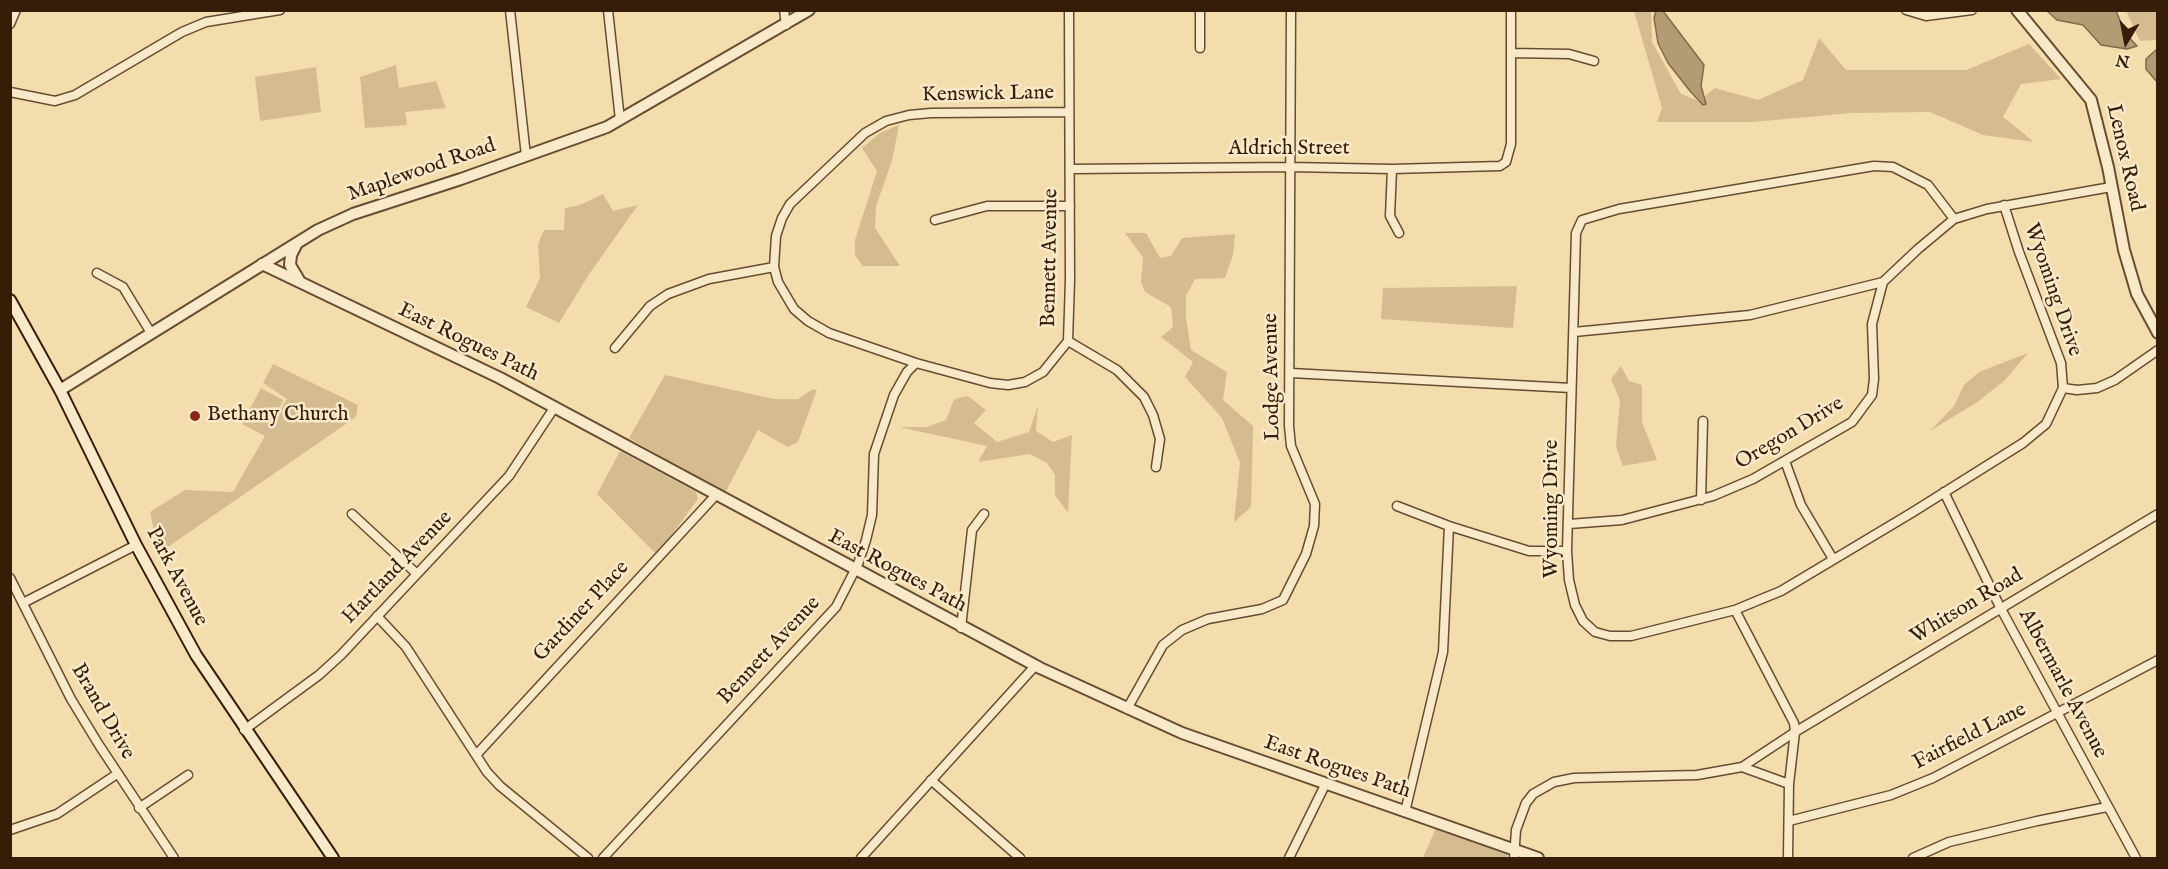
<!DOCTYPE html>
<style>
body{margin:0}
#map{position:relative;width:2168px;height:869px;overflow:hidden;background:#f4ddac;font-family:"IM FELL English",serif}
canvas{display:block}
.frame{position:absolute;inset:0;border:12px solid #361d08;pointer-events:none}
.north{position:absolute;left:2096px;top:12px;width:60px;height:60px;-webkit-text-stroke:4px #f8e9c9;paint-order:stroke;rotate:190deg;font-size:16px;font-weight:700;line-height:24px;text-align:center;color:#361d08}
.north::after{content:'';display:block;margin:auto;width:21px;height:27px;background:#361d08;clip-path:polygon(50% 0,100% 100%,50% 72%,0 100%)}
</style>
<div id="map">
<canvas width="2168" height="869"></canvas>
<div class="frame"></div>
<div class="north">N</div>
</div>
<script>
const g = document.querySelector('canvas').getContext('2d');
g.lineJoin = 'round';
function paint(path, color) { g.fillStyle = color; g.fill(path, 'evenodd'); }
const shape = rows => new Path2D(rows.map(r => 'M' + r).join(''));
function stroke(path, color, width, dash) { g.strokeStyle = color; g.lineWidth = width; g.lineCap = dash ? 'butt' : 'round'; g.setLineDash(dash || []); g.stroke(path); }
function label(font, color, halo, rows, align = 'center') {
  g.font = font + ' "IM FELL English",serif'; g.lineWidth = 5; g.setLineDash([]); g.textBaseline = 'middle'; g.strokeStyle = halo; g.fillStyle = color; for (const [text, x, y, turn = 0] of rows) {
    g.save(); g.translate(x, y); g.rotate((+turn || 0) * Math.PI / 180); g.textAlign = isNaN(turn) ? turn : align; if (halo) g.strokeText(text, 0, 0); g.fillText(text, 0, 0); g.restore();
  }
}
paint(shape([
 [1634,11,1651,11,1652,42,1681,94,1699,101,1715,88,1758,100,1803,80,1819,38,1846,70,1966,70,2029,44,2061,79,2021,84,2003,117,2034,142,1983,135,1930,112,1851,113,1753,122,1657,122,1662,108],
 [2126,11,2157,11,2157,40,2140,41],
 [396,65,399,88,436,81,446,108,405,112,407,125,365,128,360,77],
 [316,67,321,112,260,121,255,77],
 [899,125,892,161,876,206,875,228,900,266,863,266,855,255,855,240,877,171,862,148,880,133],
 [603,194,613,211,638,205,590,273,559,323,526,307,540,278,538,244,544,230,564,230,565,208,580,205],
 [1125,233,1146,233,1160,258,1171,256,1182,238,1235,234,1233,255,1225,278,1195,279,1186,296,1186,318,1191,350,1227,372,1223,400,1253,426,1251,507,1234,522,1240,463,1222,418,1185,377,1193,362,1161,337,1173,327,1171,307,1145,292,1141,282,1143,257],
 [1517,286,1513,328,1381,319,1383,288],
 [2028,353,2005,380,1979,401,1930,431,1954,406,1964,385,1979,372],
 [273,364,358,405,356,417,159,553,150,512,185,490,233,492,265,436,242,424,261,388,283,400,271,425,287,399,263,383],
 [1621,366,1629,381,1642,385,1642,422,1657,460,1623,466,1621,461,1616,446,1620,400,1611,379],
 [665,375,774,399,798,399,811,390,817,389,798,442,788,447,758,430,725,493,629,438],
 [968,396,986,410,974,423,997,442,1029,432,1038,405,1036,431,1053,442,1072,435,1068,513,1055,495,1055,475,1047,463,1030,454,978,462,987,446,899,427,927,427,946,420,954,399],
 [620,451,696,492,698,499,657,555,597,494],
 [1436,828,1507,854,1507,858,1423,858]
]), '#d4bc90');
const water = shape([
 [1656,10,1663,11,1704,65,1701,86,1706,104,1703,105,1690,91,1668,63,1658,43,1654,18,1656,10],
 [2047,11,2116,11,2126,34,2137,46,2127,49,2101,45,2083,25,2057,20,2047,11],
 [2157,49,2158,49,2157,82,2146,69,2146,59,2157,49]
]);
paint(water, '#b39c74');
stroke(water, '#816949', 1.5);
const minor = shape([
 [510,10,526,156],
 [608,10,620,120],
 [784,10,786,25],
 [1200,10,1200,48],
 [1906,10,1926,16,1972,10],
 [10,24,16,10],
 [1512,53,1569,54,1594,61],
 [10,92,55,101,75,95,182,32,206,22,280,10],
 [1071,169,1290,167,1392,169,1500,166,1506,162,1511,144,1511,10],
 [1392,169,1390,216,1399,233],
 [1954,219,1928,185,1893,167,1874,166,1619,209,1582,220,1576,233,1567,551,1569,580,1575,605,1583,621,1595,632,1610,636,1631,636,1735,610,1759,600,1781,591,1913,512,2023,443,2046,424,2063,388,2061,363,2019,252,2004,205],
 [935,220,987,206,1070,206],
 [97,273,123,287,151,333],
 [1574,332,1750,315,1883,282],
 [1068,341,1117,370,1144,397,1153,415,1160,439,1156,467],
 [615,348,650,306,668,294,709,279,774,267],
 [916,363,829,333,808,321,794,309,778,282,774,267,776,236,782,218,790,204,865,133,886,121,909,115,931,113,1069,112],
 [1291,373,1571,388],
 [2063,388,2077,390,2097,388,2115,380,2158,350],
 [1785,461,1801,505,1833,559],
 [1944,492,2000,607,2136,858],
 [1701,500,1703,421],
 [1397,506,1449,526,1529,551,1567,551],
 [352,514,417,574],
 [1569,524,1622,520,1713,496,1753,479,1852,422,1872,395,1874,379,1872,324,1883,282,1918,249,1954,219,1987,209,2111,187],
 [10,578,71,699,99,745,174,858],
 [23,603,136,545],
 [1735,610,1794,723,1795,732,1742,767],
 [377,616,406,647,487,772,500,786,588,858],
 [961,628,972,530,984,514],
 [1127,709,1163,645,1182,630,1208,619,1262,609,1283,600,1306,554,1314,526,1315,504,1291,446,1289,426,1291,10],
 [244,730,319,675,341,655,509,476,554,408],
 [477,754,715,496],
 [931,780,1020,858],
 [139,808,188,775],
 [1405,812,1443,652,1449,526],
 [1789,821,1891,795,1933,778,2158,660],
 [10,830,57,814,117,774],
 [603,858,836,607,858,564,866,540,872,515,874,454,894,395,907,372,916,363,990,383,1008,385,1025,382,1043,372,1068,341,1070,280,1069,10],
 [861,858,1035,666],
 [1289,858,1325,785],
 [1514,858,1516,830,1526,803,1533,794,1554,782,1574,778,1697,775,1742,767,1789,784],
 [1788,858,1789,784,1795,732,2158,514],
 [1913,858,1949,842,2037,821,2107,807]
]);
const tertiary = shape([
 [2017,10,2091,100,2108,167,2124,250,2137,294,2158,333],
 [297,243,291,255,290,265,299,280],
 [262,264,500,378,1040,668,1182,733,1538,858],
 [60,390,318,230,353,214,461,179,607,127,809,10]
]);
const secondary = shape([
 [10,300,60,390,136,545,196,655,333,858]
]);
stroke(minor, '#664d31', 11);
stroke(tertiary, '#664d31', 14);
stroke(secondary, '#361d08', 14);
stroke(minor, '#f8e9c9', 8);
stroke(tertiary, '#f8e9c9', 10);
stroke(secondary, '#f8e9c9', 10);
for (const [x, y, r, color] of [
 [195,416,6,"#8f2418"]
]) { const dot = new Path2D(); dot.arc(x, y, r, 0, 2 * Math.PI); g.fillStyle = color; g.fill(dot); stroke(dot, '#f8e9c9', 2); }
label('21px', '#361d08', '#f8e9c9', [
 ["Kenswick Lane",988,95,-1],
 ["Aldrich Street",1289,150],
 ["Lenox Road",2124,158,77],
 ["Maplewood Road",422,171,-19],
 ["Bennett Avenue",1051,258,-89],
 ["Wyoming Drive",2052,290,71],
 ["East Rogues Path",468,343,26],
 ["Lodge Avenue",1273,377,-91],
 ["Oregon Drive",1790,434,-31],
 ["Wyoming Drive",1553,509,-90],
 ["Hartland Avenue",398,568,-46],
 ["East Rogues Path",897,572,28],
 ["Park Avenue",176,577,62],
 ["Whitson Road",1967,607,-31],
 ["Gardiner Place",582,612,-47],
 ["Bennett Avenue",770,651,-47],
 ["Albermarle Avenue",2062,684,62],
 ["Brand Drive",102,712,60],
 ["Fairfield Lane",1970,737,-27],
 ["East Rogues Path",1337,768,19]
]);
label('21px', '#361d08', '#f8e9c9', [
 ["Bethany Church",207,416]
], 'left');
</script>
